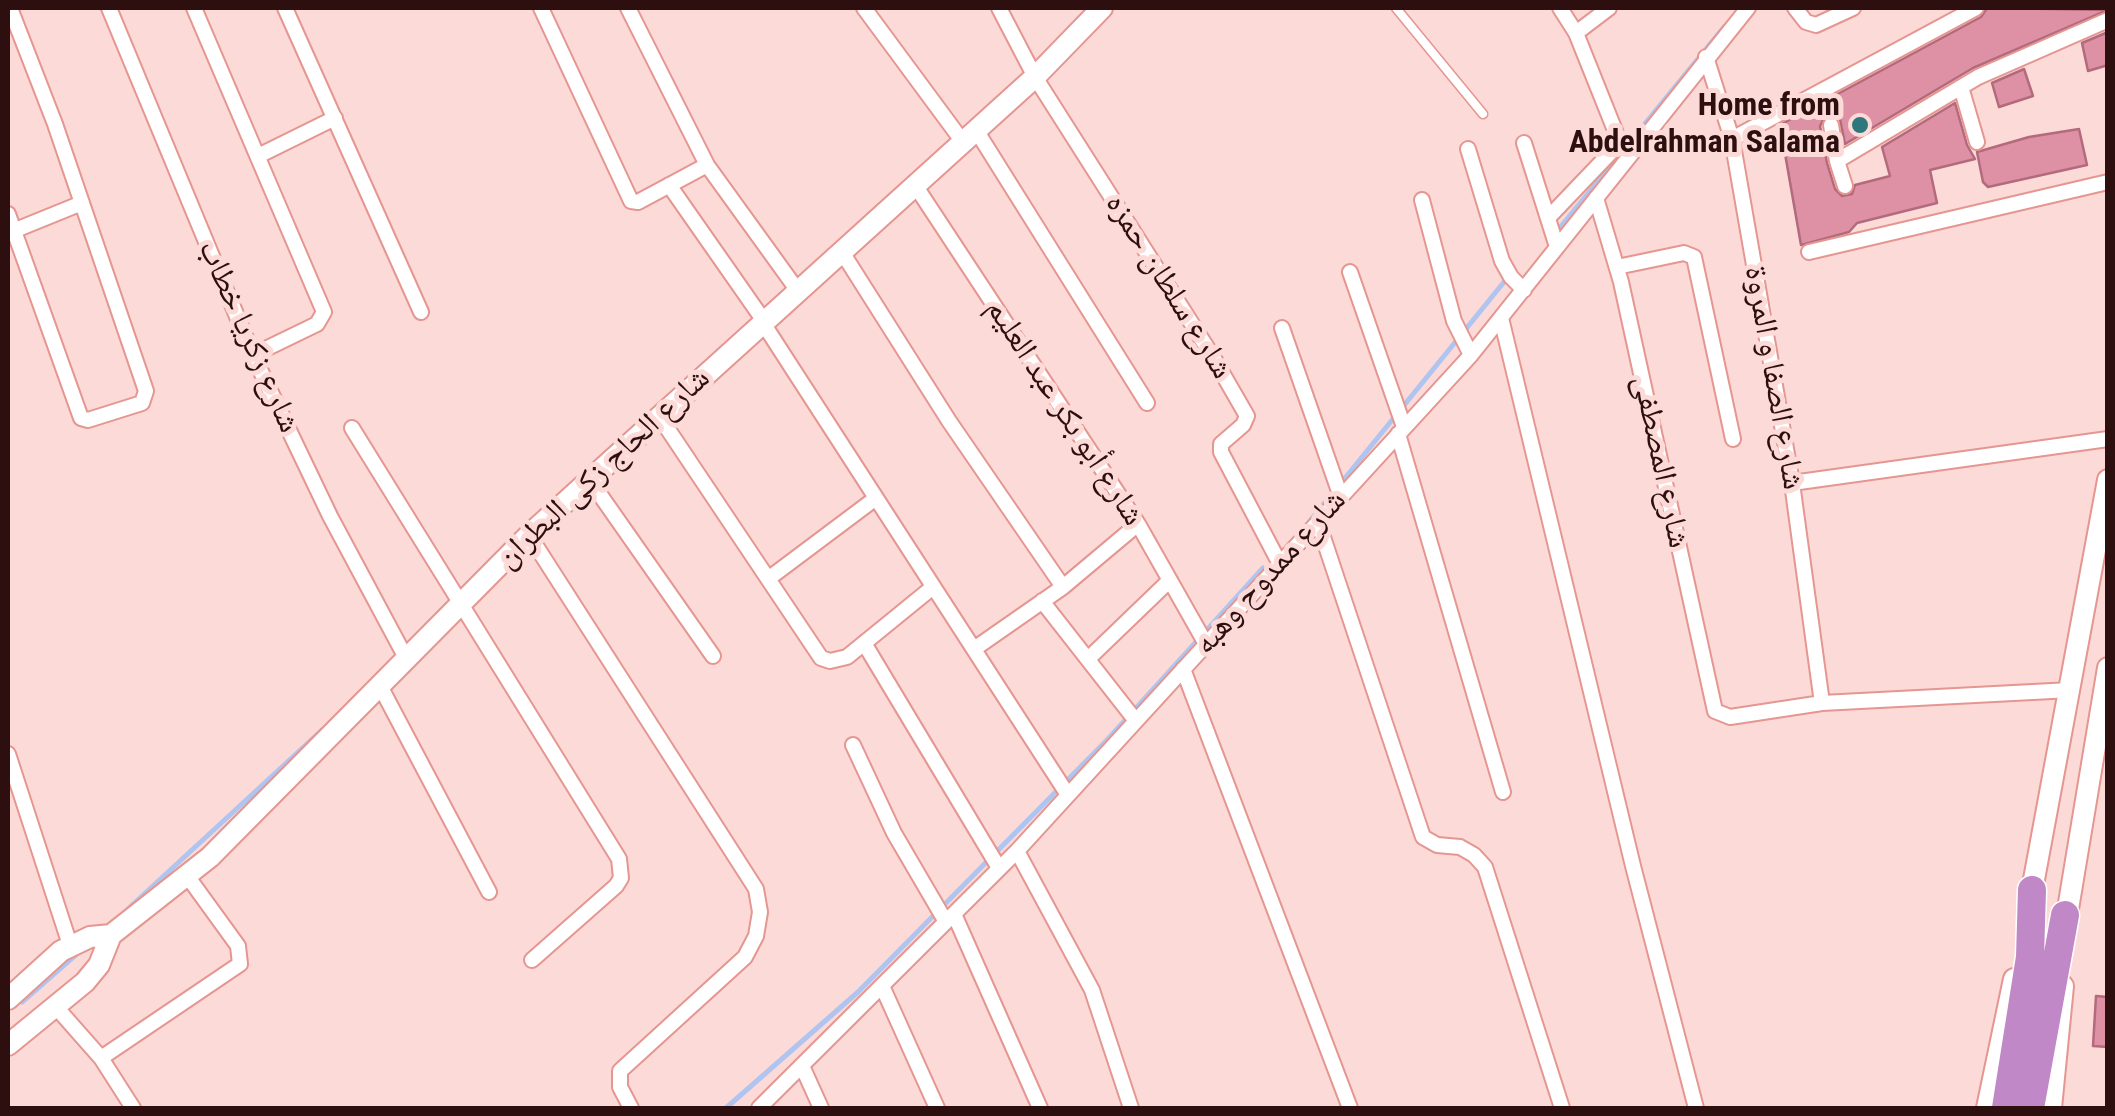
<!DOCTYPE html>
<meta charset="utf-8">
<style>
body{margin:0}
#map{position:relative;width:2115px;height:1116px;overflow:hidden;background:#fcdad7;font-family:"Roboto Condensed",sans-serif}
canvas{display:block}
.frame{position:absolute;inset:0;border:10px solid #2c0f0e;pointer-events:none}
</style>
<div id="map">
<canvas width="2115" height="1116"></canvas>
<div class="frame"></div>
</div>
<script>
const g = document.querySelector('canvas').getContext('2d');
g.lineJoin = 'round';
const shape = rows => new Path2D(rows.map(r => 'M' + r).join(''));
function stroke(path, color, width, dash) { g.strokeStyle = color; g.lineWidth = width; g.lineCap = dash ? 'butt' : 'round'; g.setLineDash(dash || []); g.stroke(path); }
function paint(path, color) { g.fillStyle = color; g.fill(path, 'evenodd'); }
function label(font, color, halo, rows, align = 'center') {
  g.font = font + ' "Roboto Condensed","Noto Naskh Arabic",sans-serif'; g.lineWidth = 10; g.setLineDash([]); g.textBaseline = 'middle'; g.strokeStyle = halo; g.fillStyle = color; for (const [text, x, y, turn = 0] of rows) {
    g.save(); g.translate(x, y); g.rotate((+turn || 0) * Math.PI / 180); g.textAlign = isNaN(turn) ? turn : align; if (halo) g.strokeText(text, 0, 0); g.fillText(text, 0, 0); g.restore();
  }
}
stroke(shape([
 [1558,230,1724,27],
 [1341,483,1504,282],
 [1310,521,1334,491],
 [128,909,322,730],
 [22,1002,78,953],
 [726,1108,858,992,1108,739,1263,568]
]), '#afc5f0', 5);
const building = shape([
 [1987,8,2108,10,1973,68,1845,144,1840,119,1834,115,1825,116,1820,126,1827,163,1835,189,1842,196,1852,194,1855,185,1890,176,1882,147,1955,103,1967,145,1975,159,1930,170,1937,203,1857,223,1849,232,1801,245,1780,125,1981,17,1987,8],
 [2108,32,2108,65,2088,71,2082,43,2108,32],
 [2024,69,2033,96,1999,107,1992,83,2024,69],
 [2079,129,2087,165,1988,187,1983,182,1977,152,2029,137,2079,129],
 [2096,996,2108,997,2108,1047,2093,1046,2096,996]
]);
paint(building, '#de91a4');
stroke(building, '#b36a7d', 2.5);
const lane = shape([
 [1396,8,1483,114]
]);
const street = shape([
 [109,8,253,355,330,516,406,658],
 [194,8,324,312,317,324,253,355],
 [285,8,421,312],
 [541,8,631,201,638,202,707,165],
 [628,8,707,165,798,291],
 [864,8,963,142],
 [999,8,1035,77,1213,357,1247,416,1243,425,1221,444,1221,452,1280,564],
 [1795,8,1806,22,1816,25,1853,8],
 [1576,33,1609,8],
 [1706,57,1732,139,1792,483,1822,703],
 [1961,87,1977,142],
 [1831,125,1837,161,1845,186],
 [976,130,1147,403],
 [1732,139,1976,8],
 [1524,143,1557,247],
 [1468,149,1502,261,1511,277,1524,290],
 [258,156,335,118],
 [1837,161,1978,77,2108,20],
 [669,185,764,321],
 [915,185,1138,524,1206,644],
 [1596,198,1621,282,1715,711,1730,717,1822,703,2071,690],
 [1422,200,1454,321,1471,355],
 [8,214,81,418,88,420,142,403,146,391,55,124,10,8],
 [1548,218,1612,151,1618,138,1576,33,1560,8],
 [13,231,82,203],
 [842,252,949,421,1063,587],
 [1809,252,2108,182],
 [1617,267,1684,253,1694,257,1733,439],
 [1350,272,1404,427],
 [1501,318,1633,866,1696,1108],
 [763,323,1068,795],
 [1282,328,1341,497],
 [659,416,821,658,830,661,847,657,933,587],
 [352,428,619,859,621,878,616,886,532,960],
 [1398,434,1503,792],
 [589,479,713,656],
 [1792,483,2108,439],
 [1318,522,1423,837,1437,845,1460,847,1474,855,1485,867,1562,1108],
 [529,535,756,889,760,912,756,936,745,957,620,1071,620,1087,631,1108],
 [768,579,876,498],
 [1042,601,1136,721],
 [864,643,999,868],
 [974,649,1063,587,1138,524],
 [1088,659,1170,580],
 [1183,669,1350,1108],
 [379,684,489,892],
 [853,745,894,833,946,922],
 [8,754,70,945],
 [1017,851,1092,990,1131,1108],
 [954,914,1040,1108],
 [882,986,937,1108],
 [56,1007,101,1058,133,1108],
 [101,1058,240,964,238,946,188,877],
 [802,1066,821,1108],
 [759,1108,1017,851,1471,355,1748,8]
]);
const secondary = shape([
 [2030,901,2108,480],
 [2065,927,2108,668],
 [8,999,61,951,90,937,111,935,210,857,529,535,1035,77,1102,8],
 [8,1045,85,982,99,965,111,935],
 [1987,1108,2014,979],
 [2051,1108,2063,986]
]);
const highway = shape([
 [2006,1108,2030,957,2032,890],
 [2030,1108,2065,915]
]);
stroke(lane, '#e59691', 11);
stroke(street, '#e59691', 18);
stroke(secondary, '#e59691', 24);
stroke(highway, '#fff', 31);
stroke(lane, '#fff', 8);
stroke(street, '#fff', 14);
stroke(secondary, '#fff', 20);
stroke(highway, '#c088c7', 28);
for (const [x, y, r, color] of [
 [1860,125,10,"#2d777d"]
]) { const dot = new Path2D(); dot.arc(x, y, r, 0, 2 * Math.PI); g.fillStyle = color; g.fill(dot); stroke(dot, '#fcdad7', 4); }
label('bold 32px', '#2c0f0e', '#fcdad7', [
 ["Home from",1840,107],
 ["Abdelrahman Salama",1840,144]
], 'right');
label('32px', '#2c0f0e', '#fcdad7', [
 ["شارع سلطان حمزه",1168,287,58],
 ["شارع زكريا خطاب",248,337,66],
 ["شارع الصفا و المروة",1773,378,80],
 ["شارع أبو بكر عبد العليم",1064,413,57],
 ["شارع المصطفى",1660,462,78],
 ["شارع الحاج زكى البطران",604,469,-43],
 ["شارع ممدوح وهبه",1271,573,-48]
]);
</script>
